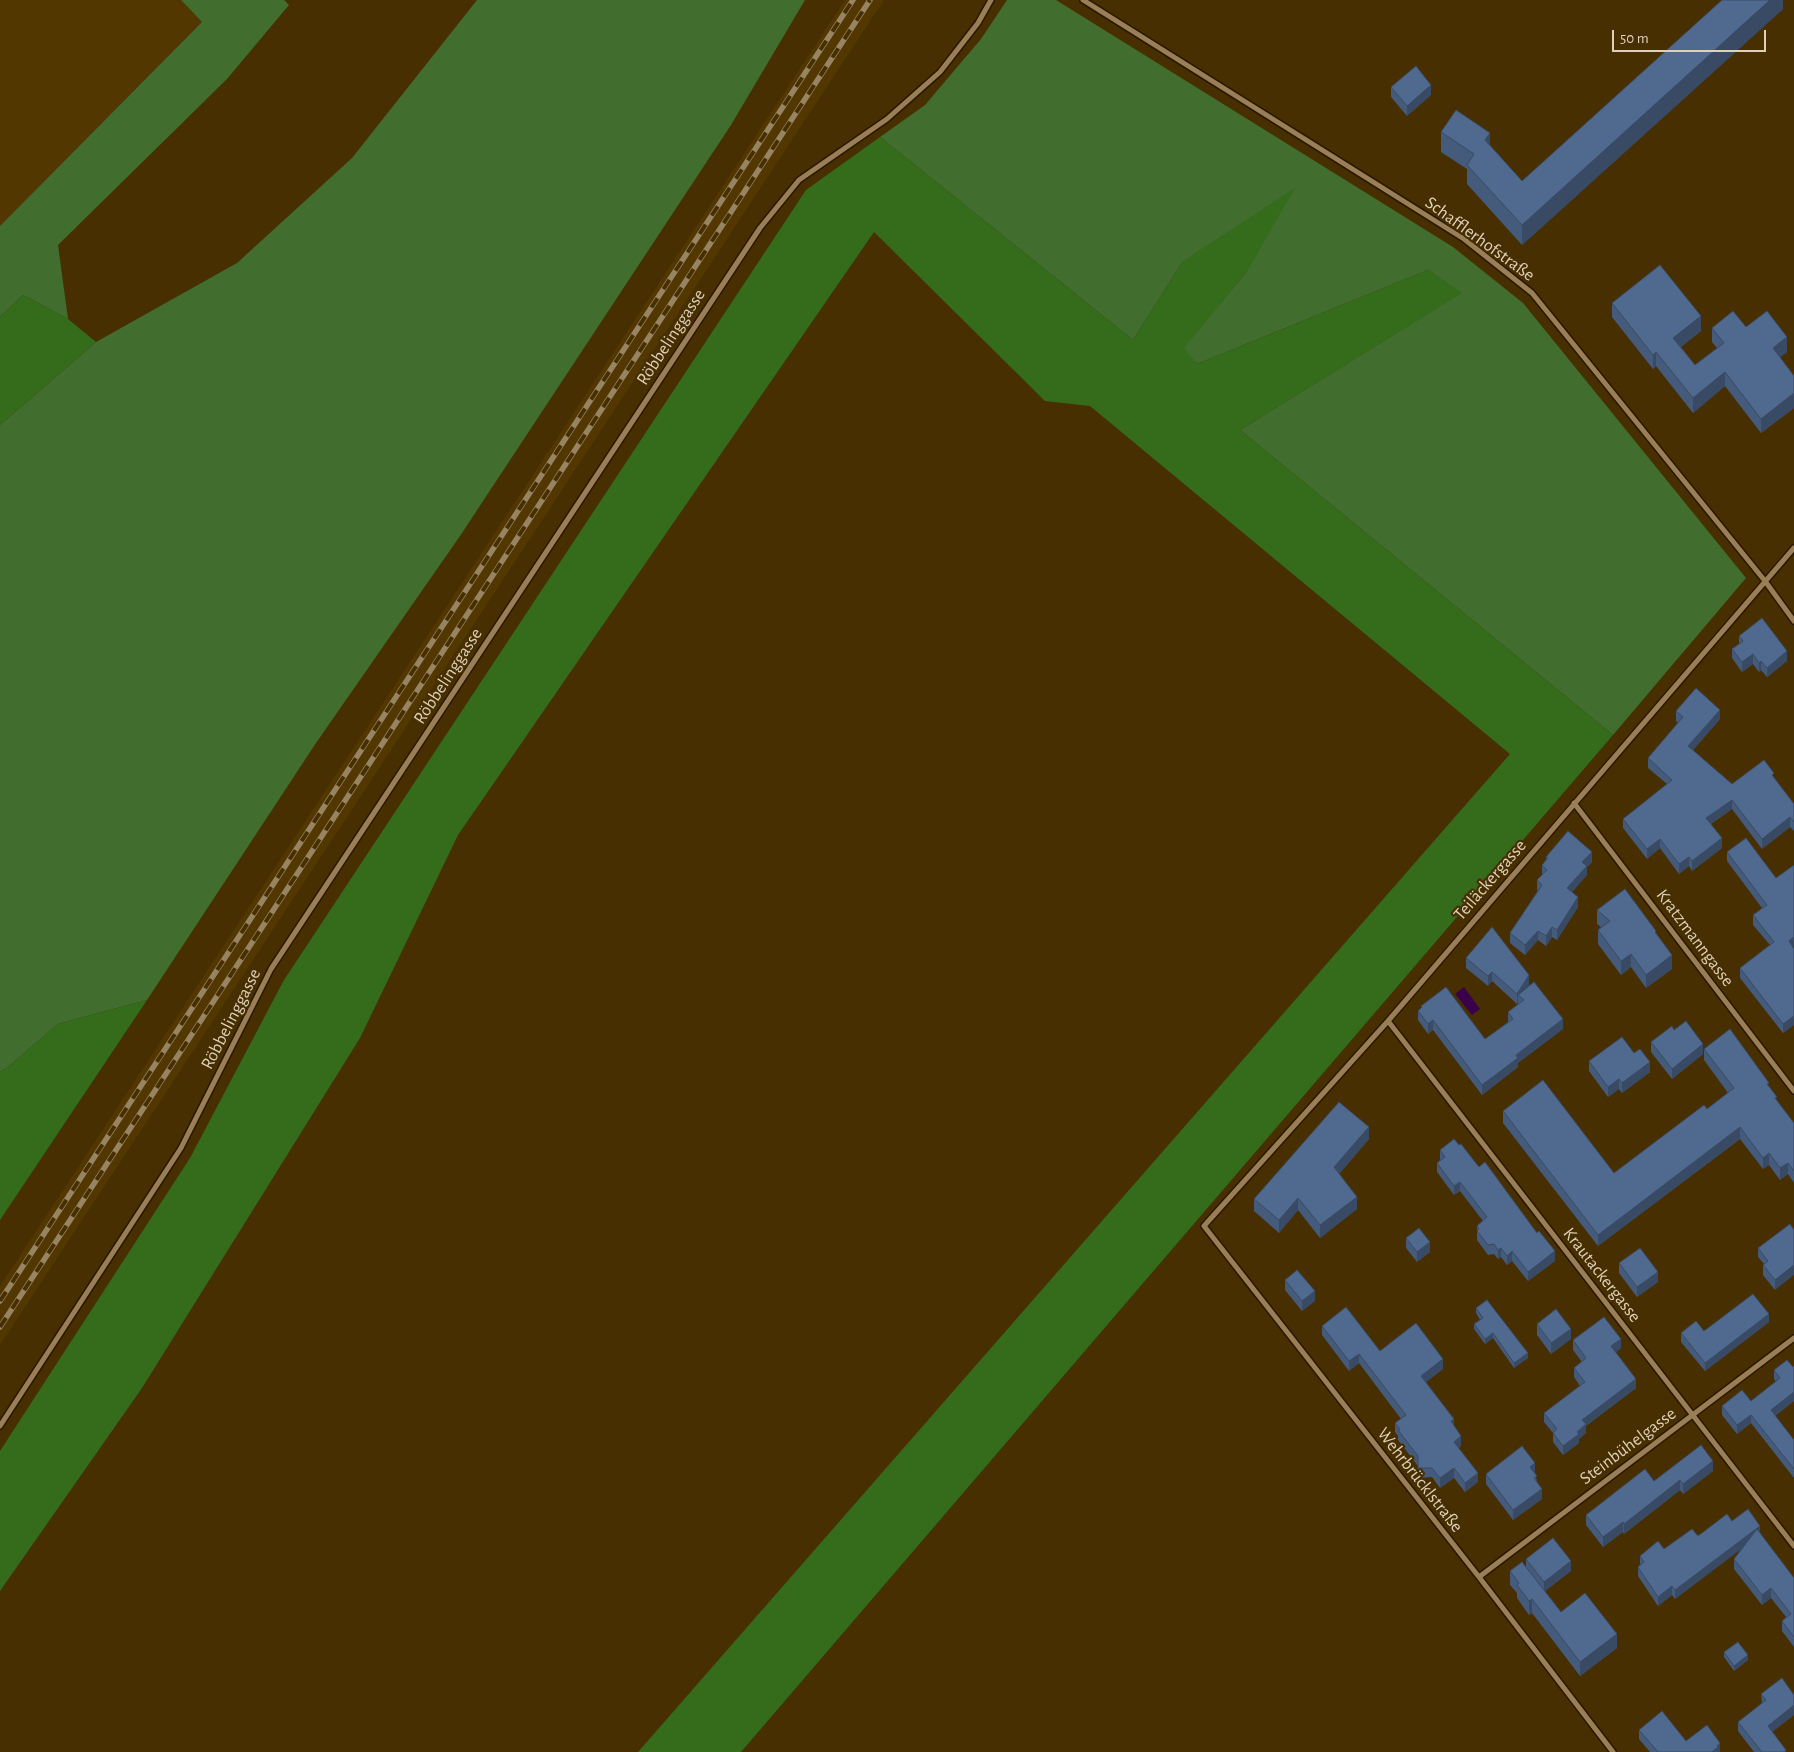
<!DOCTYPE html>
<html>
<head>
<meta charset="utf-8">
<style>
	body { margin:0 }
	#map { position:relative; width:1794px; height:1752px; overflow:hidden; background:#472f02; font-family:"Alegreya Sans",sans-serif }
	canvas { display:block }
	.scale { position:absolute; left:1612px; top:30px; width:154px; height:22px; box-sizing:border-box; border:2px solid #ded0ba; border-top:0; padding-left:6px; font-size:15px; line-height:18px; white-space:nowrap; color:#ded0ba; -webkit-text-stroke:4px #472f02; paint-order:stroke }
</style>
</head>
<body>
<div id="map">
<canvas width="1794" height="1752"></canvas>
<div class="scale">50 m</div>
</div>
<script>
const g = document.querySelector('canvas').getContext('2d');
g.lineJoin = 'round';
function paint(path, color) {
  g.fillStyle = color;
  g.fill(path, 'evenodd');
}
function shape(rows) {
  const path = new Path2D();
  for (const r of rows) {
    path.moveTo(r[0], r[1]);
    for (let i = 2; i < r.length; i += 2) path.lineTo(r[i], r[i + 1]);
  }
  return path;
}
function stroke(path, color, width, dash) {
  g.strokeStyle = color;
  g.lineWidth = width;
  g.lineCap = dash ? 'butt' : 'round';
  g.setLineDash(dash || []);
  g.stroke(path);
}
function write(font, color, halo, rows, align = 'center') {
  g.font = font + ' "Alegreya Sans",sans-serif';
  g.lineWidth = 4.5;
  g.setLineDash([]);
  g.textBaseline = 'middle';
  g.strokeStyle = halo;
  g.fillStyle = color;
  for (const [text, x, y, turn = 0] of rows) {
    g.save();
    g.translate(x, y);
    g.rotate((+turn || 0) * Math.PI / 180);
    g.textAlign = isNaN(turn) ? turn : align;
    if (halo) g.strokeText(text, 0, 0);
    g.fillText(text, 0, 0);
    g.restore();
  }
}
const built = shape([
	[0,0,181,0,202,22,0,226],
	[845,0,884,0,0,1345,0,1286]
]);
const green = shape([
	[181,0,284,0,289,5,227,79,58,245,68,319,23,295,0,317,0,226,202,22],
	[477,0,805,0,731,125,460,536,316,743,147,1000,58,1024,8,1067,0,1072,0,425,96,342,237,263,352,158],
	[1007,0,1056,0,1453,247,1523,303,1746,578,1613,735,1240,430,1461,293,1428,270,1197,364,1183,348,1248,270,1183,261,1133,340,880,137,925,105,981,39]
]);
const forest = shape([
	[880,137,1133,340,1183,261,1295,188,1248,270,1184,348,1197,364,1428,270,1462,293,1240,430,1613,735,741,1752,638,1752,1510,754,1090,406,1045,401,874,232,458,835,360,1038,142,1388,0,1591,0,1451,190,1158,284,980,806,190],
	[23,295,68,319,96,342,0,425,0,317],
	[147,1000,0,1220,0,1072,8,1067,58,1024]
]);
const water = shape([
	[1464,987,1480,1009,1472,1015,1455,994]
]);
const minor = shape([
	[1083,0,1464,239,1532,293,1765,581,1794,621],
	[1574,803,1794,1091],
	[1388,1021,1794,1546],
	[0,1426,181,1148,271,969,760,228,799,180,887,119,940,72,978,23,991,0],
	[1479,1577,1794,1338],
	[1613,1752,1479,1577,1204,1226,1388,1021,1794,548]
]);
const rail = shape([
	[0,1301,853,0],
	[0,1327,870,0]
]);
const wall = shape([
	[1783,0,1783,9,1522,245,1467,184,1467,169,1441,152,1441,132,1490,145,1522,181],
	[1391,87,1431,95,1407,116,1391,97],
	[1612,303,1701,331,1681,347,1695,365,1717,348,1712,342,1712,328,1746,327,1787,352,1780,357,1794,376,1794,408,1761,433,1725,386,1693,413,1656,366,1653,369,1612,317],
	[1739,636,1787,661,1767,677,1761,670,1759,672,1753,664,1742,672,1732,658,1732,649,1739,644],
	[1676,711,1720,719,1693,750,1732,784,1774,778,1794,804,1794,831,1790,827,1762,849,1732,809,1711,824,1722,848,1692,871,1689,866,1679,874,1660,848,1647,859,1623,828,1623,819,1667,784,1648,768,1648,758,1678,723,1676,721],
	[1746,838,1794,949,1794,1026,1794,1025,1783,1033,1740,978,1740,968,1770,945,1753,925,1753,915,1762,908,1727,861,1727,852],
	[1546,857,1592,862,1587,867,1587,875,1572,892,1578,907,1557,940,1552,937,1546,946,1538,940,1525,955,1510,943,1510,933,1538,891,1537,890,1537,880,1542,875,1542,865,1546,860],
	[1597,910,1656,934,1672,969,1646,988,1631,967,1621,975,1598,944,1598,930,1601,927,1597,924],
	[1466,958,1529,985,1527,988,1563,1029,1518,1063,1518,1067,1482,1095,1433,1030,1428,1034,1418,1020,1418,1011,1421,1008,1421,1006,1485,1039,1508,1022,1508,1012,1518,1004,1518,1002,1517,1004,1492,981,1488,986,1466,968],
	[1674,1030,1703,1054,1672,1079,1651,1052,1651,1042],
	[1704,1049,1769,1087,1777,1101,1794,1123,1794,1183,1788,1174,1780,1180,1769,1165,1763,1169,1740,1139,1598,1246,1503,1123,1503,1111,1614,1173,1707,1109,1728,1093,1704,1060],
	[1634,1053,1650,1072,1622,1093,1619,1089,1608,1097,1589,1071,1589,1061],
	[1369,1139,1339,1174,1357,1209,1320,1238,1298,1210,1279,1233,1254,1211,1254,1199],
	[1440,1150,1479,1167,1555,1261,1528,1281,1512,1261,1507,1265,1501,1257,1498,1259,1494,1254,1488,1255,1477,1240,1477,1226,1483,1221,1460,1191,1454,1195,1437,1172,1437,1163,1440,1160],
	[1794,1230,1775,1290,1763,1275,1763,1265,1764,1264,1758,1257,1758,1248],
	[1406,1238,1430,1252,1417,1262,1406,1248],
	[1619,1263,1658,1282,1637,1297,1619,1273],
	[1285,1280,1315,1301,1302,1311,1285,1290],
	[1476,1308,1528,1358,1514,1368,1493,1338,1485,1344,1474,1329,1474,1324,1480,1320,1476,1313],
	[1769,1322,1705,1371,1681,1342,1681,1333],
	[1537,1324,1571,1339,1551,1354,1537,1335],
	[1322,1326,1380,1351,1443,1369,1426,1382,1454,1426,1461,1445,1459,1448,1478,1482,1465,1492,1454,1478,1440,1488,1432,1477,1418,1478,1418,1466,1398,1440,1398,1436,1395,1432,1395,1423,1401,1419,1359,1363,1349,1371,1322,1335],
	[1573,1340,1621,1348,1616,1352,1636,1388,1586,1426,1586,1433,1579,1439,1579,1443,1563,1455,1553,1442,1553,1433,1544,1422,1544,1413,1580,1386,1574,1377,1574,1368,1582,1362,1573,1350],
	[1794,1366,1794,1401,1775,1416,1794,1440,1794,1478,1751,1423,1737,1434,1722,1415,1722,1406,1751,1401,1776,1382,1774,1379,1774,1370,1793,1367],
	[1713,1471,1683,1494,1680,1490,1624,1534,1623,1532,1603,1547,1586,1525,1586,1515,1654,1481],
	[1486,1474,1535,1474,1542,1499,1513,1520,1486,1484],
	[1732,1521,1760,1533,1794,1578,1794,1647,1782,1631,1782,1621,1786,1617,1771,1598,1762,1605,1734,1569,1734,1559,1742,1548,1675,1599,1672,1595,1658,1606,1638,1576,1638,1567,1640,1565,1640,1556,1664,1549],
	[1526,1559,1571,1571,1545,1591,1561,1612,1617,1648,1580,1676,1532,1613,1529,1615,1517,1598,1517,1593,1510,1585,1510,1571,1526,1567],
	[1724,1652,1748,1660,1734,1671,1724,1657],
	[1761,1694,1794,1695,1794,1715,1772,1732,1786,1752,1754,1752,1738,1731,1738,1722,1762,1704],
	[1639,1730,1686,1741,1720,1752,1650,1752,1639,1739]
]);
const shadedWall = shape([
	[1770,0,1783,0,1783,9,1522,245,1522,225],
	[1431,85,1431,95,1407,116,1407,106],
	[1490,133,1490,152,1485,140],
	[1701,316,1701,331,1673,353,1673,338],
	[1787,337,1787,352,1773,363,1773,348],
	[1656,352,1656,366,1653,369,1653,355],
	[1725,372,1725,386,1693,413,1693,398],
	[1794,393,1794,408,1761,433,1761,419],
	[1787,651,1787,661,1767,677,1767,668],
	[1753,654,1753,664,1742,672,1742,662],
	[1761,661,1761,670,1759,672,1759,663],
	[1720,710,1720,719,1688,756,1688,746],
	[1732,800,1732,809,1706,827,1706,818],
	[1790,817,1790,827,1762,849,1762,839],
	[1722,838,1722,848,1692,871,1692,861],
	[1660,839,1660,848,1647,859,1647,849],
	[1592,852,1592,862,1587,867,1587,875,1567,898,1567,888,1582,862],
	[1689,857,1689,866,1679,874,1679,864],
	[1578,897,1578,907,1557,940,1557,930],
	[1552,927,1552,937,1546,946,1546,936],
	[1538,931,1538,940,1525,955,1525,945],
	[1794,937,1794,946,1789,951,1789,941],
	[1631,954,1631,967,1621,975,1621,961],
	[1672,955,1672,969,1646,988,1646,975],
	[1492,972,1492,981,1488,986,1488,976],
	[1529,975,1529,985,1521,997,1518,995,1518,1002,1517,1004,1517,994],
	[1794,1016,1794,1025,1783,1033,1783,1024],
	[1563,1019,1563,1029,1518,1063,1518,1067,1482,1095,1482,1085,1516,1055],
	[1433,1020,1433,1030,1428,1034,1428,1024],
	[1703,1044,1703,1054,1672,1079,1672,1069],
	[1650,1062,1650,1072,1622,1093,1622,1083],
	[1619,1079,1619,1089,1608,1097,1608,1087],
	[1369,1127,1369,1139,1334,1180,1334,1167],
	[1740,1127,1740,1139,1598,1246,1598,1235],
	[1769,1153,1769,1165,1763,1169,1763,1158],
	[1788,1163,1788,1174,1780,1180,1780,1168],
	[1460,1182,1460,1191,1454,1195,1454,1186],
	[1357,1197,1357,1209,1320,1238,1320,1225],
	[1298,1198,1298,1210,1279,1233,1279,1220],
	[1430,1242,1430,1252,1417,1262,1417,1252],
	[1501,1248,1501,1257,1498,1259,1498,1250],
	[1512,1251,1512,1261,1507,1265,1507,1256],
	[1555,1251,1555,1261,1528,1281,1528,1272],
	[1794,1265,1794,1275,1775,1290,1775,1280],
	[1658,1272,1658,1282,1637,1297,1637,1287],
	[1315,1291,1315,1301,1302,1311,1302,1301],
	[1769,1314,1769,1322,1705,1371,1705,1363],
	[1571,1329,1571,1339,1551,1354,1551,1343],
	[1493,1333,1493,1338,1485,1344,1485,1339],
	[1621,1339,1621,1348,1611,1356,1611,1346],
	[1528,1353,1528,1358,1514,1368,1514,1363],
	[1359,1354,1359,1363,1349,1371,1349,1361],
	[1443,1359,1443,1369,1421,1386,1421,1376],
	[1636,1379,1636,1388,1586,1426,1586,1433,1579,1439,1579,1443,1563,1455,1563,1446,1577,1432,1582,1420],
	[1794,1392,1794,1401,1771,1419,1771,1410],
	[1751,1415,1751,1423,1737,1434,1737,1425],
	[1454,1419,1454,1428,1451,1421],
	[1461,1436,1461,1445,1454,1451,1454,1442],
	[1713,1461,1713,1471,1683,1494,1683,1484],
	[1535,1463,1535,1473,1530,1467],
	[1454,1468,1454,1478,1440,1488,1440,1478],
	[1478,1473,1478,1482,1465,1492,1465,1483],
	[1680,1480,1680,1490,1624,1534,1624,1524],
	[1542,1489,1542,1499,1513,1520,1513,1510],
	[1623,1522,1623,1532,1603,1547,1603,1537],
	[1760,1526,1760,1535,1675,1599,1675,1590],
	[1571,1561,1571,1571,1544,1592,1544,1582],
	[1672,1586,1672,1595,1658,1606,1658,1597],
	[1771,1588,1771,1598,1762,1605,1762,1595],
	[1532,1599,1532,1613,1529,1615,1529,1601],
	[1617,1634,1617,1648,1580,1676,1580,1662],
	[1748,1655,1748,1660,1734,1671,1734,1666],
	[1794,1705,1794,1715,1768,1735,1768,1726],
	[1720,1743,1720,1752,1712,1752,1717,1746]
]);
const building = shape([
	[1722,0,1770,0,1522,225,1467,165,1474,154,1441,132,1456,110,1490,133,1485,140,1522,181,1722,0],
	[1416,66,1431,85,1407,106,1391,87,1416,66],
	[1660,265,1701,316,1673,338,1695,365,1724,343,1712,328,1733,311,1746,327,1767,311,1787,337,1773,348,1794,376,1794,393,1761,419,1725,372,1693,398,1656,352,1653,355,1612,303,1660,265],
	[1762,618,1787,651,1767,668,1761,661,1759,663,1753,654,1742,662,1732,649,1743,641,1739,636,1762,618],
	[1696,688,1720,710,1688,746,1732,784,1764,760,1774,773,1772,775,1794,804,1794,822,1790,817,1762,839,1732,800,1706,818,1722,838,1692,861,1689,857,1679,864,1660,839,1647,849,1623,819,1672,780,1648,758,1683,717,1676,711,1696,688],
	[1568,831,1592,852,1582,862,1587,866,1567,888,1578,897,1557,930,1552,927,1546,936,1538,931,1525,945,1510,933,1542,885,1537,880,1547,870,1542,865,1548,858,1546,857,1568,831],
	[1746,838,1776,878,1794,865,1794,937,1789,941,1794,949,1794,1016,1783,1024,1740,968,1774,942,1753,915,1767,905,1727,852,1746,838],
	[1625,889,1656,931,1655,932,1672,955,1646,975,1631,954,1621,961,1598,930,1610,921,1597,910,1625,889],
	[1492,927,1529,975,1517,994,1492,972,1488,976,1466,958,1492,927],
	[1534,982,1563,1019,1516,1055,1518,1058,1482,1085,1433,1020,1428,1024,1418,1011,1422,1007,1421,1006,1446,987,1485,1039,1513,1019,1508,1012,1524,1000,1518,995,1534,982],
	[1686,1021,1703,1044,1672,1069,1651,1042,1672,1026,1674,1030,1686,1021],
	[1730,1029,1769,1083,1767,1084,1777,1097,1775,1098,1794,1123,1794,1171,1788,1163,1780,1168,1769,1153,1763,1158,1740,1127,1598,1235,1503,1111,1543,1080,1614,1173,1704,1105,1707,1109,1734,1088,1704,1049,1730,1029],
	[1622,1037,1634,1053,1640,1049,1650,1062,1622,1083,1619,1079,1608,1087,1589,1061,1622,1037],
	[1339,1102,1369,1127,1334,1167,1357,1197,1320,1225,1298,1198,1279,1220,1254,1199,1339,1102],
	[1454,1139,1459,1145,1461,1144,1479,1167,1485,1162,1537,1233,1539,1231,1555,1251,1528,1272,1512,1251,1507,1256,1501,1248,1498,1250,1494,1244,1488,1245,1477,1231,1479,1229,1477,1226,1487,1217,1460,1182,1454,1186,1437,1163,1445,1157,1440,1150,1454,1139],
	[1790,1224,1794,1230,1794,1265,1775,1280,1763,1265,1768,1261,1758,1248,1790,1224],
	[1419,1228,1430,1242,1417,1252,1406,1238,1419,1228],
	[1640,1248,1658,1272,1637,1287,1619,1263,1640,1248],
	[1297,1270,1315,1291,1302,1301,1285,1280,1297,1270],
	[1753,1294,1769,1314,1705,1363,1681,1333,1696,1321,1704,1331,1753,1294],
	[1487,1300,1528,1353,1514,1363,1493,1333,1485,1339,1474,1324,1483,1318,1476,1308,1487,1300],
	[1346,1307,1380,1351,1416,1323,1443,1359,1421,1376,1454,1419,1451,1421,1461,1436,1454,1442,1478,1473,1465,1483,1454,1468,1440,1478,1432,1468,1418,1468,1418,1456,1398,1430,1400,1429,1395,1423,1406,1415,1359,1354,1349,1361,1322,1326,1346,1307],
	[1556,1309,1571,1329,1551,1343,1537,1324,1556,1309],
	[1604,1317,1621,1339,1611,1346,1636,1379,1582,1420,1586,1424,1577,1432,1579,1434,1563,1446,1553,1433,1557,1429,1544,1413,1585,1382,1574,1368,1586,1358,1573,1340,1604,1317],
	[1787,1360,1793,1367,1794,1366,1794,1392,1771,1410,1794,1440,1794,1469,1751,1415,1737,1425,1722,1406,1742,1390,1751,1401,1780,1378,1774,1370,1787,1360],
	[1701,1445,1713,1461,1683,1484,1680,1480,1624,1524,1623,1522,1603,1537,1586,1515,1645,1469,1654,1481,1701,1445],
	[1522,1446,1535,1463,1530,1467,1537,1476,1534,1478,1542,1489,1513,1510,1486,1474,1522,1446],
	[1748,1509,1760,1526,1675,1590,1672,1586,1658,1597,1638,1567,1644,1562,1640,1556,1658,1541,1664,1549,1692,1529,1698,1536,1727,1514,1732,1521,1748,1509],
	[1757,1529,1794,1578,1794,1637,1782,1621,1791,1614,1771,1588,1762,1595,1734,1559,1757,1529],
	[1553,1538,1571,1561,1544,1582,1526,1559,1553,1538],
	[1522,1562,1561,1612,1585,1593,1617,1634,1580,1662,1532,1599,1529,1601,1517,1585,1519,1583,1510,1571,1522,1562],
	[1738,1642,1748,1655,1734,1666,1724,1652,1738,1642],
	[1782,1678,1794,1695,1794,1705,1768,1726,1786,1750,1784,1752,1762,1752,1738,1722,1766,1700,1761,1694,1782,1678],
	[1662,1711,1686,1741,1707,1725,1720,1743,1717,1746,1718,1747,1712,1752,1658,1752,1639,1730,1662,1711]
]);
const streetNames = [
	["Schafflerhofstraße",1480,239,36],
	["Röbbelinggasse",671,337,-57],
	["Röbbelinggasse",448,676,-57],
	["Teiläckergasse",1490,880,-49],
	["Kratzmanngasse",1695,938,53],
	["Röbbelinggasse",231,1019,-63],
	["Krautackergasse",1602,1275,52],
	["Steinbühelgasse",1628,1446,-37],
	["Wehrbrücklstraße",1420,1480,52]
];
paint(built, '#533700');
paint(green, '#416d2f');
paint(forest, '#356c1c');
paint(water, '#3b004a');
stroke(minor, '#2a1800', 8);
stroke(minor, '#9a7f56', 5);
stroke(rail, '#978463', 5.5);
stroke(rail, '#472f02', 4, [11]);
paint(wall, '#455b7b');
paint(shadedWall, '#384a64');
paint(building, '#506a8f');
stroke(building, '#384a64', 1);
write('18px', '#ded0ba', '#472f02', streetNames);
</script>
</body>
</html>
